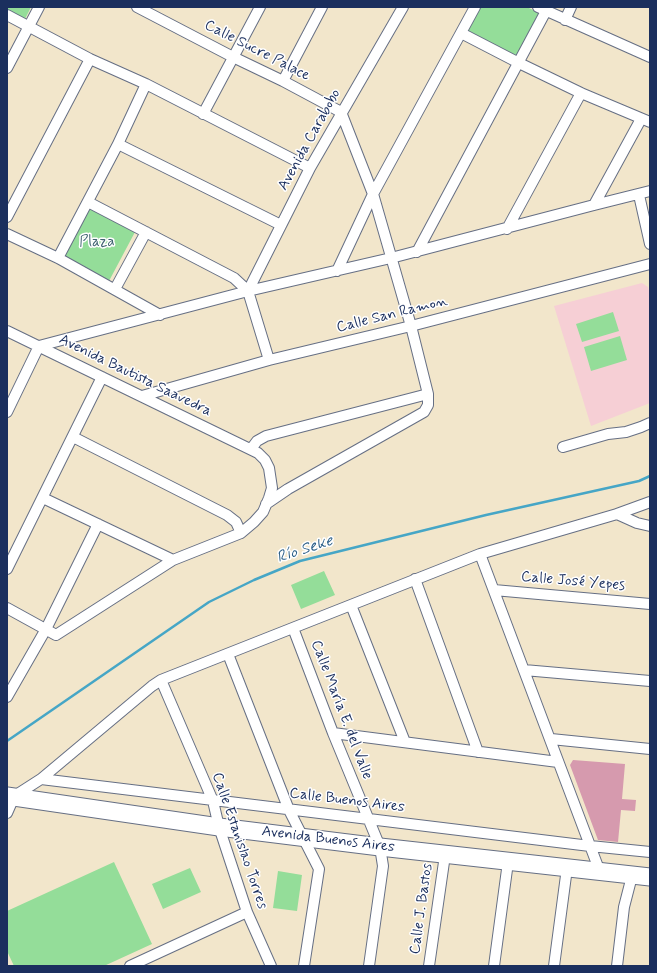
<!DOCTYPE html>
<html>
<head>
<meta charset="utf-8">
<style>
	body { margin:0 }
	#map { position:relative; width:657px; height:973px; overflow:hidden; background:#f2e6cb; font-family:Mynerve,sans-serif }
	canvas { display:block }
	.frame { position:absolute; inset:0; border:8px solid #1b2f5e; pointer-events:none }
</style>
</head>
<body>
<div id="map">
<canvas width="657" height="973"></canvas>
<div class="frame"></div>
</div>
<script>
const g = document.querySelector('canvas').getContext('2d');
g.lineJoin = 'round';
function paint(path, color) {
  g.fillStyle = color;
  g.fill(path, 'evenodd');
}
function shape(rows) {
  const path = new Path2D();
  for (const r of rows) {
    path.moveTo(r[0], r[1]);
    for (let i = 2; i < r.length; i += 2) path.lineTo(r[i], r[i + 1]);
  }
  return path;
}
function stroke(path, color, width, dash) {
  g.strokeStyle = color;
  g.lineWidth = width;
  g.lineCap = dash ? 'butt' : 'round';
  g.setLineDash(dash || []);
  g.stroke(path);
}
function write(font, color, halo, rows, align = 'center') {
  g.font = font + ' Mynerve,sans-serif';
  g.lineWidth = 3;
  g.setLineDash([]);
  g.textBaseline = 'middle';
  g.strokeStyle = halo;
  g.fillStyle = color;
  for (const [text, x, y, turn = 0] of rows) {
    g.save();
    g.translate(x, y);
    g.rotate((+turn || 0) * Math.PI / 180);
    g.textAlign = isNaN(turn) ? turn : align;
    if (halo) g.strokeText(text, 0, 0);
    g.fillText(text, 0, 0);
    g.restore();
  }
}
const built = shape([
	[642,283,648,287,650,295,650,403,591,426,554,306]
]);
const green = shape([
	[7,7,31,7,25,19,7,10],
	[480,7,527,7,541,14,517,58,467,31],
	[86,205,135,232,109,281,59,254],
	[613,312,619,331,582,342,576,324],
	[620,336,627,360,591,371,584,347],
	[324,571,335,595,301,609,291,585],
	[114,862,152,944,104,966,14,966,7,951,7,911],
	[190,868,201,892,163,909,152,884],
	[278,871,302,875,297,911,273,908]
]);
const stream = shape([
	[7,741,209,602,254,580,300,561,486,515,639,481,650,476]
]);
const building = shape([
	[573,760,625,764,622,799,636,800,635,811,621,810,618,842,598,840,570,765]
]);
const minor = shape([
	[137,7,233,57,283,81,341,112,373,194,411,326,428,394,428,405,424,412,288,489,266,504],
	[538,7,650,57],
	[7,15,90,59,146,84,310,168],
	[565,20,571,7],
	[461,33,519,63,581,93,650,122],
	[7,68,39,7],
	[283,81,322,7],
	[203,114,260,7],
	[118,144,281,225],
	[639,195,650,244],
	[88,202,234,278,248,291,269,360],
	[594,205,641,119],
	[7,217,90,59],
	[507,229,581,93],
	[7,234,58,258,160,315],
	[417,252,546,11],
	[58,258,118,144,146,84],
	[337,271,373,194,475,7],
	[115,289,146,232],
	[248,291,310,168,403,7],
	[7,331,258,453,265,460,269,468,272,488,269,498,263,512,254,522,241,533,173,560,56,635,7,608],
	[142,396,269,360,411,326,650,264],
	[7,412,39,346,248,291,391,258,594,205,650,191],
	[73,437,227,515,236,522,241,533],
	[563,447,608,434,626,432,641,427,650,423],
	[251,449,257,441,266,436,428,394],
	[43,498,173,560],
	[617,514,650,502],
	[480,554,600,872],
	[7,569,102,377],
	[415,579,478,752],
	[494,590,650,604],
	[351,605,405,742],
	[293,628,333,733,380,847,383,866,369,966],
	[228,654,289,810,319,869,304,966],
	[524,670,650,681],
	[161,680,213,801,219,827,247,912,271,966],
	[7,697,46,629,98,524],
	[333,733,558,762],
	[551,739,650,749],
	[41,779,590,846,650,852],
	[13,797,41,779,152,686,161,680,480,554,617,514,637,523,650,526],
	[7,813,14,797],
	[130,966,247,912],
	[429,966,445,855],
	[494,966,508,862],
	[554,966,567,868],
	[617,966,624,907,632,876]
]);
const trunk = shape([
	[7,796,219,827,380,847,650,877]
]);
const streetNames = [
	["Calle Sucre Palace",257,51,27],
	["Avenida Carabobo",310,140,-61],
	["Calle San Ramon",392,315,-14],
	["Avenida Bautista Saavedra",135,376,26],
	["Calle José Yepes",573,582,5],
	["Calle María E. del Valle",341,710,69],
	["Calle Buenos Aires",347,801,7],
	["Avenida Buenos Aires",328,840,7],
	["Calle Estanislao Torres",239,841,71],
	["Calle J. Bastos",422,909,-82]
];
const parkNames = [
	["Plaza",97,243]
];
const waterNames = [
	["Río Seke",305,550,-18]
];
paint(built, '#f6cfd5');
paint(green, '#94dd99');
stroke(stream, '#46a6c6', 2.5);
paint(building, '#d69aae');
stroke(minor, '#666f84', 12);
stroke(trunk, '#666f84', 19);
stroke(minor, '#fff', 10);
stroke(trunk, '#fff', 17);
write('15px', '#1b2f5e', '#fff', streetNames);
write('15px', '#3f6370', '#fff', parkNames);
write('italic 16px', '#2c5f88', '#fff', waterNames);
</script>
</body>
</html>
